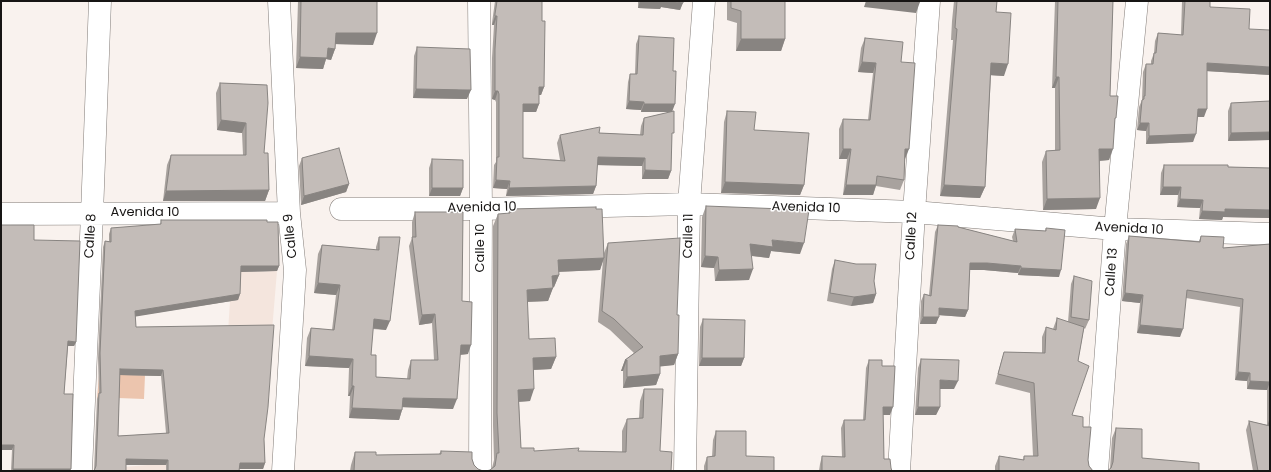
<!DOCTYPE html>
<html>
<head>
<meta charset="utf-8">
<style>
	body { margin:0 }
	#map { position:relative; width:1271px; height:472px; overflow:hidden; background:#f9f2ee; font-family:Poppins,sans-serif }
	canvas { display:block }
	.frame { position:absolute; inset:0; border:2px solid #171514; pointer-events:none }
</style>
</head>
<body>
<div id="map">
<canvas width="1271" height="472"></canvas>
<div class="frame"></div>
</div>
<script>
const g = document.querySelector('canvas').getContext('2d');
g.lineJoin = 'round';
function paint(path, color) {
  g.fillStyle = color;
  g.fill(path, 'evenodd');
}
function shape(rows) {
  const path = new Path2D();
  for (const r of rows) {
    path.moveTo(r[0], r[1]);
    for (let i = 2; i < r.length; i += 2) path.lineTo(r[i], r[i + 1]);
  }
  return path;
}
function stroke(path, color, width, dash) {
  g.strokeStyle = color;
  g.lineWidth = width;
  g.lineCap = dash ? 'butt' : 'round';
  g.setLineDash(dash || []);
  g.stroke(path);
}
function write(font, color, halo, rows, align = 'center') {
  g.font = font + ' Poppins,sans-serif';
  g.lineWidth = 3;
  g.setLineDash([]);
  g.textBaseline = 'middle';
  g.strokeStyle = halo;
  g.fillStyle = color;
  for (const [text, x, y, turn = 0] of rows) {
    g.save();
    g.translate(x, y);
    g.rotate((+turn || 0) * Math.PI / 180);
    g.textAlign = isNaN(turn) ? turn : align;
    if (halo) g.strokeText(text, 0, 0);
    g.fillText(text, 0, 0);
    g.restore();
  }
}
const built = shape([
	[277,271,272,331,228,332,230,301,238,299,239,272],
	[147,465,166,465,166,471,124,471,124,467]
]);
const green = shape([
	[99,375,145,375,144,399,118,398,97,399]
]);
const minor = shape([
	[279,1,289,213,295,270,283,471],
	[479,1,481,209,480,471],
	[341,209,481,209,689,204,914,212,1115,229,1270,234],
	[1,214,289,213],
	[81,471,92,214,100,1],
	[685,471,689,204,704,1],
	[899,471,914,212,929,1],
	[1097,471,1115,229,1137,1]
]);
const wall = shape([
	[298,1,377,1,373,45,335,44,335,49,331,60,326,59,323,69,296,68],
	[495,1,542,1,542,21,544,87,541,95,539,95,539,104,536,112,523,112,523,158,560,160,557,143,560,135,599,133,640,135,641,126,644,118,670,112,641,112,641,110,626,109,628,82,630,74,635,74,636,44,639,36,673,71,671,171,668,179,642,179,642,166,597,165,596,186,593,194,506,196,507,189,493,188,494,165,496,162,496,102,495,100,492,99,492,58,494,25,492,25,492,23],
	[638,1,683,1,680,10,661,7,660,9,638,8],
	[727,1,785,1,785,39,781,51,736,51,737,23,727,20],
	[954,1,997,1,996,12,1004,76,991,75,985,187,980,198,940,196,953,40,951,40,952,21],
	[1055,1,1113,1,1110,96,1115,122,1109,160,1100,161,1096,209,1043,210,1042,162,1046,151,1055,150,1055,88,1052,88],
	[1182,1,1210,1,1210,7,1270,75,1207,71,1204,117,1198,117,1193,142,1146,144,1146,131,1137,130,1139,107,1142,100,1143,72,1146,64,1151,64,1151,61,1154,53,1155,41,1158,33,1181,35],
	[865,38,901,62,905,159,904,180,900,190,876,186,873,195,843,195,847,159,839,159,839,129,843,119,868,120,873,73,858,72,861,48],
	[417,47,467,99,413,98,414,56],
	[220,83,267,85,264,153,269,190,265,201,163,201,167,165,171,155,243,155,242,133,217,130,216,93],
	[1270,101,1270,140,1228,141,1228,111,1231,103],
	[727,111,754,130,804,185,800,195,721,193,724,122],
	[302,158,349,184,346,192,301,205,299,166],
	[432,159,463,188,460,196,429,196,429,168],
	[1164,165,1270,168,1270,218,1223,217,1222,220,1199,219,1200,208,1177,207,1178,195,1160,195,1161,173],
	[706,206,800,254,771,251,769,258,751,256,749,280,715,281,714,268,701,267,702,217],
	[510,209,596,209,604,253,608,243,677,315,678,354,674,365,660,366,660,374,656,385,623,388,623,371,621,371,625,360,634,353,610,330,598,322,603,260,600,270,558,272,559,275,554,287,553,287,548,301,527,302,529,339,556,357,551,369,534,370,530,401,519,402,521,448,534,451,622,452,622,431,627,419,639,418,640,401,644,389,660,451,490,470,492,468,494,460,493,425,493,226,498,214,508,214],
	[415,212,462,301,468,354,460,355,453,409,402,407,402,410,399,420,349,418,350,396,348,396,349,368,305,366,307,338,311,328,332,330,336,295,314,293,318,254,322,245,376,250,376,247,379,237,386,330,373,329,371,355,376,377,407,379,408,370,411,360,434,360,432,323,419,325,409,246,412,238,412,222],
	[161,220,267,222,279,266,277,271,241,272,240,294,238,300,135,316,136,327,264,439,265,463,263,469,239,469,239,471,166,471,166,465,126,465,94,471,97,399,99,393,98,358,103,247,105,241,109,241,109,234,111,228,160,225],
	[120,375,161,376,166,433,118,436],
	[938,225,958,227,1013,241,1012,237,1015,229,1045,231,1046,228,1059,277,1018,275,1018,273,984,270,970,270,968,310,965,317,939,315,936,324,920,324,921,301,924,294,929,295,935,232],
	[1129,236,1199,241,1201,236,1223,248,1270,244,1270,471,1253,471,1246,430,1249,421,1267,425,1267,390,1247,389,1247,381,1235,380,1240,307,1186,298,1180,337,1137,333,1140,303,1122,301,1126,244],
	[34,240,76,342,74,346,68,346,64,394,70,471,11,471,12,450],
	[835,260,874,281,876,294,873,303,851,306,827,301,832,269],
	[1074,276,1089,320,1085,329,1084,328,1078,361,1072,415,1083,427,1089,466,1093,471,995,471,995,466,999,456,1023,460,1024,456,1033,456,1030,393,995,384,1001,362,1004,352,1042,353,1042,337,1046,327,1053,329,1057,318,1068,322,1071,284],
	[703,319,744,358,741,366,699,366,700,327],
	[921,359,954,389,940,389,940,407,936,415,915,415,918,368],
	[869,360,882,366,890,415,883,415,884,459,892,471,819,471,820,464,822,456,842,457,841,428,844,420,863,420,866,368],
	[1116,428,1142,458,1110,469,1112,438],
	[716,431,746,456,774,471,704,471,704,466,707,457,712,457,713,440],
	[441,451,472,459,474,465,478,469,483,471,350,471,351,465,355,452,376,455,439,454]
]);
const shadedWall = shape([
	[640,1,668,1,683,3,680,10,661,7,660,9,638,8],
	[866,1,909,1,920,2,916,13,864,7],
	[495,16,497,16,494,25,492,25],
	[336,33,377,33,373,45,332,44],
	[741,39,785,39,781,51,736,51],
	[328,48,335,49,331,60,326,59,323,69,296,68,300,57],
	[862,62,876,63,873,73,858,72],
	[991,63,1008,64,1004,76,987,75],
	[1207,63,1270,67,1270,75,1205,71],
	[1056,77,1059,77,1055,88,1052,88],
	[539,87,544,87,541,95,536,95],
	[416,89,471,90,467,99,413,98],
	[495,91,498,91,495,100,492,99],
	[629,101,644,102,641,110,626,109],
	[523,104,539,104,536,112,520,112],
	[644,104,675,104,672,112,641,112],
	[1198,109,1207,109,1204,117,1196,117],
	[221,120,246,123,242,133,217,130],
	[1140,123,1149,123,1146,131,1137,130],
	[1270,132,1270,140,1228,141,1231,133],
	[1196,134,1193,142,1146,144,1149,136],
	[843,149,851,149,847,159,839,159],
	[905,149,909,149,905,159,901,159],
	[1099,149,1113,149,1109,160,1095,161],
	[598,157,645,158,642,166,595,165],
	[645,170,671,171,668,179,642,179],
	[496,180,510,181,507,189,493,188],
	[725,182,804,185,800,195,721,193],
	[349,184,346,192,301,205,304,196],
	[846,185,876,185,873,195,843,195],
	[944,185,985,187,980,198,940,196],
	[596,186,593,194,506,196,509,188],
	[1163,187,1181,187,1178,195,1160,195],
	[432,188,463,188,460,196,429,196],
	[269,190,265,201,163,201,166,191],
	[1100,198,1096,209,1043,210,1047,199],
	[1180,199,1203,200,1200,208,1177,207],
	[1225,209,1270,210,1270,218,1223,217,1222,220,1199,219,1202,211],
	[772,240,804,243,800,254,771,251,769,258,746,255,750,244],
	[705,256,718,257,714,268,701,267],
	[604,258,600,270,553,272,558,260],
	[970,263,987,263,1021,266,1018,273,984,270,968,270],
	[241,266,279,266,277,271,239,272],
	[1021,268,1061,270,1059,277,1018,275],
	[753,269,749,280,715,281,719,270],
	[559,275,554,287,548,288,552,276],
	[318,283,340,285,336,295,314,293],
	[553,288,548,301,522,302,527,290],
	[1125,293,1143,295,1140,303,1122,301],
	[240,294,238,300,133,317,135,311],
	[876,294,873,303,851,306,854,297],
	[939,308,968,310,965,317,937,315],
	[435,314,432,323,419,325,422,315],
	[923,317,939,317,936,324,920,324],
	[374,319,390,321,386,330,371,328],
	[1140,325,1183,329,1180,337,1137,333],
	[68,341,76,342,74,346,66,346],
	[461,345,471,345,468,354,457,355],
	[678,354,674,365,656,367,660,356],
	[309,356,353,359,349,368,305,366],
	[556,357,551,369,529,370,533,358],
	[702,358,744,358,741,366,699,366],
	[625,360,627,360,623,371,621,371],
	[120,369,163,370,161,376,118,375],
	[1238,372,1250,373,1247,381,1235,380],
	[660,374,656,385,623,388,627,377],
	[940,380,958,381,954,389,937,389],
	[1250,381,1270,382,1267,390,1247,389],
	[352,386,354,386,350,396,348,396],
	[534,389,530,401,514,402,518,390],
	[403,398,457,399,453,409,399,407],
	[883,407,893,407,890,415,880,415],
	[918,407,940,407,936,415,915,415],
	[352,408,402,410,399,420,349,418],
	[1270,418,1270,426,1267,426],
	[1,445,14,445,12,450,1,450],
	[126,459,168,460,166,465,124,465],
	[240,463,265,463,263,469,238,469],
	[13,469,71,469,70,471,12,471]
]);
const building = shape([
	[301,1,377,1,377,33,336,33,335,49,328,48,327,58,300,57,301,1],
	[497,1,542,1,542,21,545,21,544,87,539,87,539,104,523,104,523,158,565,161,560,135,600,127,599,133,643,135,644,118,674,111,674,133,672,133,671,171,645,170,645,158,598,157,596,186,509,188,510,181,496,180,497,157,499,157,499,94,498,91,495,91,495,49,497,16,495,16,495,14,497,1],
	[644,1,663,1,662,2,644,1],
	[668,1,683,1,683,3,668,1],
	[731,1,785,1,785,39,741,39,741,11,731,8,731,1],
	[909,1,920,1,920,2,909,1],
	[957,1,997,1,996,12,1011,13,1008,64,991,63,985,187,944,185,957,29,955,28,957,1],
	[1058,1,1113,1,1110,96,1118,96,1116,118,1115,118,1113,149,1099,149,1100,198,1047,199,1046,151,1060,150,1059,77,1056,77,1058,1],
	[1185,1,1210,1,1210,7,1250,9,1249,29,1270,30,1270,67,1207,63,1207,109,1198,109,1196,134,1149,136,1149,123,1140,123,1142,100,1144,99,1144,96,1145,96,1146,64,1153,64,1154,53,1156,53,1158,33,1183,35,1185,1],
	[639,36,674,38,673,71,676,71,675,104,644,104,644,102,629,101,630,74,637,74,639,36],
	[865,38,903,42,901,62,915,63,909,149,905,149,904,180,877,176,876,185,846,185,851,149,843,149,843,119,870,120,876,63,862,62,865,38],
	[417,47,470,49,471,90,416,89,417,47],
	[220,83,267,85,268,103,264,153,268,153,269,190,166,191,171,155,246,155,246,123,221,120,220,83],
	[1270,101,1270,132,1231,133,1231,103,1270,101],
	[727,111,756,112,754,130,809,133,804,185,725,182,727,111],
	[339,148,349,184,304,196,302,158,339,148],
	[432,159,463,160,463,188,432,188,432,159],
	[1164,165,1228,165,1228,167,1270,168,1270,210,1225,209,1225,212,1202,211,1203,200,1180,199,1181,187,1163,187,1164,165],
	[706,206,809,210,804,243,772,240,773,247,750,244,753,269,719,270,718,257,705,256,706,206],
	[596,207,596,209,602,209,604,258,558,260,559,275,552,276,553,288,527,290,529,339,555,338,556,357,533,358,534,389,518,390,521,448,534,448,534,451,579,448,578,451,626,452,627,419,643,418,644,389,663,389,660,451,672,452,671,471,486,471,490,470,495,466,497,453,499,453,497,413,498,214,510,213,510,209,596,207],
	[415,212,463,212,462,301,472,302,471,345,461,345,457,399,403,398,402,410,352,408,354,386,352,386,353,359,309,356,311,328,334,330,340,285,318,283,322,245,379,250,379,237,400,237,390,321,374,319,371,355,376,355,376,377,410,379,411,360,438,360,435,314,422,315,412,237,416,237,415,212],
	[161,220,267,220,267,222,278,222,279,266,241,266,240,294,135,311,136,327,274,325,268,407,264,439,265,463,240,463,239,471,168,471,168,460,126,459,126,471,94,471,96,466,99,393,101,393,100,353,105,241,111,242,111,228,161,224,161,220],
	[120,369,163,370,169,433,118,436,120,369],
	[1,225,34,225,34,240,80,241,76,342,68,341,64,394,73,394,71,469,13,469,14,445,1,445,1,225],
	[938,225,958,226,958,227,1017,242,1015,229,1046,231,1046,228,1065,230,1061,270,1021,268,1021,266,987,263,970,263,968,310,939,308,939,317,923,317,924,294,931,296,938,225],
	[1129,236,1200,242,1201,236,1224,237,1223,248,1270,244,1270,418,1270,382,1250,381,1250,373,1238,372,1243,299,1187,290,1183,329,1140,325,1143,295,1125,293,1129,236],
	[680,238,677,315,679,315,678,354,660,356,660,374,627,377,627,360,625,360,643,347,614,319,602,311,608,243,680,238],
	[835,260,856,264,876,264,874,281,876,294,854,297,830,293,835,260],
	[1074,276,1092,281,1089,320,1071,317,1074,276],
	[1057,318,1084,327,1078,361,1089,366,1072,415,1083,417,1083,427,1091,427,1088,460,1089,466,1093,471,999,471,999,456,1024,460,1024,456,1038,456,1034,383,998,374,1004,352,1045,353,1046,327,1056,330,1057,318],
	[703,319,745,320,744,358,702,358,703,319],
	[921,359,959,360,958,381,940,380,940,407,918,407,921,359],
	[869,360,882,360,882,366,895,366,893,407,883,407,884,459,890,459,891,468,892,471,822,471,822,456,845,457,844,420,865,420,869,360],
	[1249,421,1270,426,1270,471,1258,471,1249,421],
	[1116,428,1142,429,1142,458,1199,463,1199,471,1107,471,1111,468,1113,462,1116,428],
	[716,431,746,431,746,456,774,457,774,471,707,471,707,457,715,456,716,431],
	[441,451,472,452,472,459,474,465,478,469,483,471,354,471,355,452,376,452,376,455,441,454,441,451]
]);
const streetNames = [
	["Avenida 10",482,208,-1],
	["Avenida 10",806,208,2],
	["Avenida 10",145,213],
	["Avenida 10",1129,229,3],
	["Calle 8",91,236,-87],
	["Calle 9",291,236,-96],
	["Calle 11",689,236,-89],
	["Calle 12",912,236,-87],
	["Calle 10",481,248,-90],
	["Calle 13",1112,272,-86]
];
paint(built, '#f4e5dd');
paint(green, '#ecc5ae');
stroke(minor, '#827c78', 23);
stroke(minor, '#fff', 22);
paint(wall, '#a8a29e');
paint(shadedWall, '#888481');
paint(building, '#c3bcb8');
stroke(building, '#888481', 1);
write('13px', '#171514', '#fff', streetNames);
</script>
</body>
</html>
